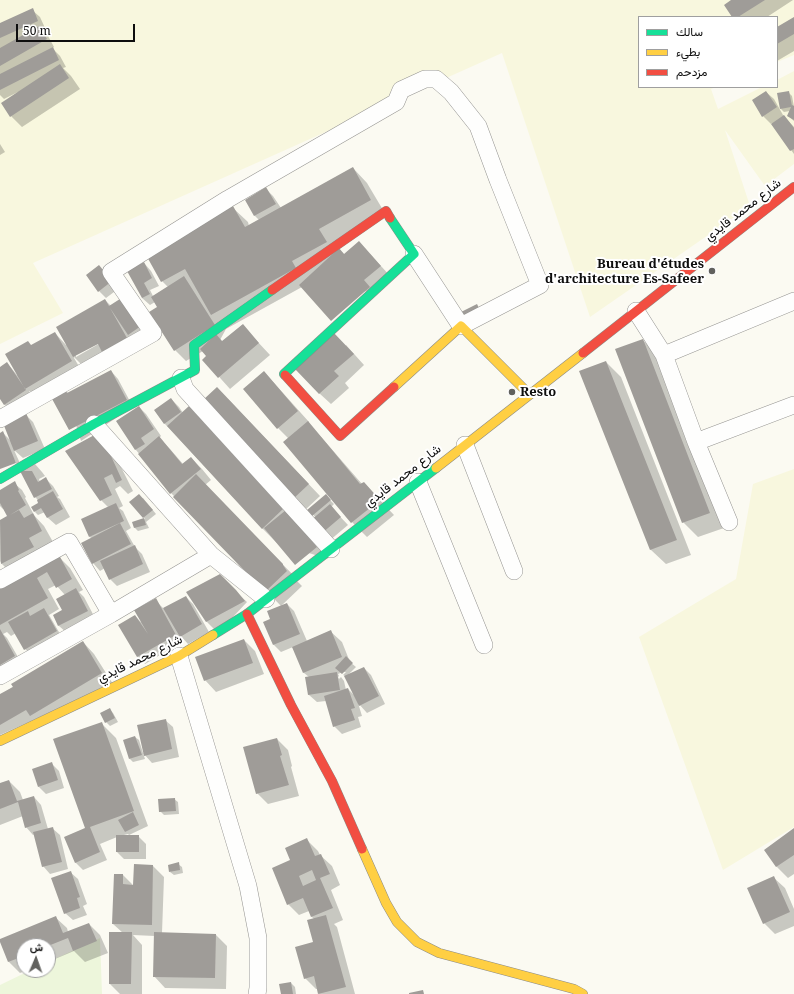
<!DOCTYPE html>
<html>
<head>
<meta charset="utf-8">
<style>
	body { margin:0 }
	#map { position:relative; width:794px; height:994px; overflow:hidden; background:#fbfaf2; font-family:"Noto Serif",Vazirmatn,serif }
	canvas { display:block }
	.legend { position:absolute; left:638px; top:16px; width:140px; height:72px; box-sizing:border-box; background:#fff; border:1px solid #9f9f9f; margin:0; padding:5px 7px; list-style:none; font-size:12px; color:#0e0e0e }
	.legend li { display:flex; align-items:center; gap:8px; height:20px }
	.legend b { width:20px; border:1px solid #9f9f9f }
	.north { position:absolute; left:16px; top:938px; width:40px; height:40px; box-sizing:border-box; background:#fff; border:1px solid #9f9f9f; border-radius:50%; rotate:2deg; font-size:11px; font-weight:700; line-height:16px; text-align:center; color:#0e0e0e }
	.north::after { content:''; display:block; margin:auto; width:14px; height:18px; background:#61615e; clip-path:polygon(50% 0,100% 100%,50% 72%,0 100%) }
	.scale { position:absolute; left:16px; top:24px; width:119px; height:18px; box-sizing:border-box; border:2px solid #0e0e0e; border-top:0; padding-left:5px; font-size:12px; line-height:14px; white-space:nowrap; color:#0e0e0e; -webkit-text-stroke:3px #fff; paint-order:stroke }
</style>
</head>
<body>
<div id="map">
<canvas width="794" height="994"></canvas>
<ul class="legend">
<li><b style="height:5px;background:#16e098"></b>سالك</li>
<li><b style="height:5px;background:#ffcf43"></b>بطيء</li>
<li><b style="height:5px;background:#f24e42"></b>مزدحم</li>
</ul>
<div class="north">ش</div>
<div class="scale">50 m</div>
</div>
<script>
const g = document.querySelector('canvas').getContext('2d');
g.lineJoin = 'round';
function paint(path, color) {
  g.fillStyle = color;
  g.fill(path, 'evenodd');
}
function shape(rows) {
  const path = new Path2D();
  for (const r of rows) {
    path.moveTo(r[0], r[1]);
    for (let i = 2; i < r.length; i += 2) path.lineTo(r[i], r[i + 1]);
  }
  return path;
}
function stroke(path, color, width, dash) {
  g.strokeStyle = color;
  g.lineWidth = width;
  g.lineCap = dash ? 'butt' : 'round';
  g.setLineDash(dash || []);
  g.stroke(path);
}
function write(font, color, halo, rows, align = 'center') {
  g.font = font + ' "Noto Serif",Vazirmatn,serif';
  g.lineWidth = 4;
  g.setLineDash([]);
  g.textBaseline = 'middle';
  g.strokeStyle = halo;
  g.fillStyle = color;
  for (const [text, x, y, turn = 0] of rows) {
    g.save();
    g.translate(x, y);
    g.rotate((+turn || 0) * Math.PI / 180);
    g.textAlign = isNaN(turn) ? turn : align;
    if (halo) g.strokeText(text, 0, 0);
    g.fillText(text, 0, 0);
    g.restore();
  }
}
const farmland = shape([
	[0,0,794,0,794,55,777,62,777,17,639,17,639,87,716,87,711,89,718,109,762,87,777,87,777,80,794,71,794,164,765,186,725,130,750,206,590,317,502,53,33,263,63,313,0,344],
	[794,469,794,827,723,870,639,637,736,579,753,484]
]);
const pitch = shape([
	[100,938,102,994,0,994,0,985,31,970,48,970,48,962]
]);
const shadow = shape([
	[733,0,793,0,767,17,733,17],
	[32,10,40,17,45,28,42,30,47,34,54,47,52,48,60,56,66,67,63,68,71,76,80,89,22,127,11,116,18,93,18,92,4,99,0,95,0,24],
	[794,18,794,51,777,61,777,28],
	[766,92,774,99,783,115,794,127,794,154,771,123,771,124,763,116],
	[788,92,792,96,794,107,794,121,788,116,790,111,784,112,781,109],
	[0,144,5,152,0,155],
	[353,168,367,183,386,215,334,244,345,255,370,254,391,277,375,292,302,287,226,329,220,340,223,342,242,325,270,355,230,389,204,360,208,356,203,351,186,361,175,350,159,308,155,302,150,305,142,298,144,263,151,271,159,286,150,290,153,296,168,287,162,281,233,208,248,222,249,226,259,220,255,216,246,201,266,189,273,196,281,208],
	[99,266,118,289,106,298,99,291],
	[105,300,111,306,148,334,85,368,74,357,74,358,83,373,37,399,30,391,29,392,33,398,12,412,5,405,0,398,0,368,7,363,17,375,18,374,32,346,55,333,66,345],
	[102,341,102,342,76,357,76,355],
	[643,340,657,355,724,528,698,537,683,522],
	[346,345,364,365,345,383,349,388,331,404,319,393],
	[606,362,621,377,691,555,666,564,651,550],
	[111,371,118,379,133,407,81,441,65,390,69,394],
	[264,372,275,384,309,422,308,423,322,438,362,484,364,483,394,515,367,537,352,522,289,439,278,428],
	[171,399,179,407,183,413,297,522,328,559,277,543,262,528,165,424,155,411],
	[228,399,320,496,304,511],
	[139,407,146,414,161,436,159,438,170,449,183,464,191,458,202,469,211,480,205,485,298,580,297,581,302,586,281,606,287,604,294,611,307,641,330,631,342,642,350,662,356,667,348,675,364,668,371,675,385,704,367,713,358,703,362,716,358,717,361,727,342,734,334,726,326,701,317,702,309,695,307,678,309,677,304,673,293,647,281,652,274,645,271,620,281,606,171,493,136,450,117,421],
	[343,672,346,672,343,675,345,676,354,695,348,689,346,690,344,681,341,677,339,679,338,677,339,676,338,674],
	[26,415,33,422,45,449,23,458,14,450,23,470,35,464,42,472,45,476,39,479,40,482,46,479,53,486,59,496,57,497,60,499,70,517,56,525,48,518,45,512,38,515,35,512,39,501,35,497,0,434,3,433,11,441],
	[109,446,122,469,133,491,128,494,120,486,115,489,123,506,119,508,123,511,131,528,126,531,135,547,142,554,150,572,117,586,110,579,105,568,100,571,93,563,92,539,90,537,82,520,108,507,101,500,67,451],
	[14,483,22,490,26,497,25,498,33,513,32,513,44,526,53,542,13,575,1,563,0,561,0,521,9,516,4,508,3,509,0,506,0,491],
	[143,498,156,514,146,522,149,528,138,531,135,528,134,522,145,519,131,502],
	[329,499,334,504,331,507,348,525,329,541,316,518,309,510],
	[59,557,70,568,83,590,79,592,84,597,95,618,67,633,59,626,54,616,63,611,65,595,56,585,48,589,59,609,49,615,63,639,33,656,25,649,16,633,11,636,7,632,3,634,7,638,22,664,0,675,0,590],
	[235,591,247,602,218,633,207,622,188,593],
	[186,597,193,604,209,632,188,644,179,634,182,642,145,664,137,656,135,616,141,622,155,600,164,609],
	[244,640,255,651,264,674,216,692,205,680],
	[83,642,94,654,113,684,0,735,0,695],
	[110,710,113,713,118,722,110,726,106,722,102,714],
	[165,720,173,727,179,757,152,763,143,753,145,759,133,762,130,759,135,737,139,740,143,753,144,753],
	[101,723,116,738,148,826,129,835,128,834,120,836,138,836,146,844,146,859,124,859,117,852,117,837,100,844,107,860,83,870,75,862,86,829],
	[277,739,288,750,292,766,291,767,299,796,268,804,257,793],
	[51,763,59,771,64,788,46,794,39,787],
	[9,781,20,792,23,800,34,797,41,805,48,829,52,828,60,835,68,869,50,874,43,866,35,834,33,835,26,827,23,816,0,825,0,784],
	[174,799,178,802,179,814,164,815,160,811],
	[794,829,794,874,788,878,777,867,765,850],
	[307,840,318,851,320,855,332,866,340,885,331,890,343,920,334,924,337,927,355,994,319,994,318,989,316,989,305,978,314,943,314,919,312,917,309,911,299,915,288,904,292,861],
	[178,864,182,867,183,873,174,875,170,872],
	[153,866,164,877,162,933,216,935,227,946,226,989,165,988,154,976,155,936,133,935,142,945,142,994,120,994,110,984,110,933,123,933,113,924,123,875,134,886],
	[70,872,78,879,87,904,83,906,87,915,73,920,65,913],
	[773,877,785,888,794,909,794,926,775,934,764,923],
	[55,917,67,928,68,932,89,924,100,935,108,953,85,962,74,951,48,962,48,946,24,946,24,970,27,970,20,973,9,962,0,940],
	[291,983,295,987,296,994,282,994]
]);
const building = shape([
	[731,0,765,0,738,17,732,17,724,5],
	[33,8,38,21,0,38,0,23],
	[794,17,794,34,777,44,777,27],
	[39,26,47,39,0,66,0,48],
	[53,47,59,60,0,90,0,74],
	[60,64,69,78,10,117,1,103],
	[766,91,777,107,762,117,752,100],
	[789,91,792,106,792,105,794,106,794,120,787,116,791,107,780,109,777,93],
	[784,115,794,128,794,149,790,151,771,124],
	[353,167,371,200,319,229,327,242,292,261,296,268,211,315,185,269,161,282,146,255,233,206,245,227],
	[266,187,276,204,254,216,245,200],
	[359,241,381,266,364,280,370,287,331,321,299,285,339,248,344,254],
	[144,262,152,278,144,283,150,294,142,298,127,271],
	[99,265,112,281,98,292,86,275],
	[184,276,215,325,174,351,149,312,157,307,151,297],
	[123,297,141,326,128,335,110,308,127,338,102,352,98,344,73,357,56,327,105,299,109,306],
	[477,304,482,314,462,324,457,314],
	[243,324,259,343,218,378,202,360,206,356,200,349,216,334,222,341],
	[55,332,72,361,25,389,5,354,28,341,31,345],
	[334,333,354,354,334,371,339,376,319,394,295,369],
	[643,339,710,513,682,523,615,349],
	[606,361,677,540,650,550,579,371],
	[7,362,26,390,4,405,0,399,0,367],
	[111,370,127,400,69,430,51,397,65,389,67,393],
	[264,371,298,411,277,429,243,389],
	[217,387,309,484,292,500,203,400],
	[171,398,181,412,164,424,154,410],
	[139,406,154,429,141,438,145,444,135,450,116,421],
	[189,406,283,509,262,529,167,426],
	[26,413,38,441,14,451,3,423],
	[308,421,333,451,360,484,364,482,380,500,351,523,283,442],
	[3,431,16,463,0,469,0,433],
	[98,433,111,456,122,480,116,483,112,474,104,478,112,495,100,501,65,451],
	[159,436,182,464,191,457,201,469,170,494,138,454],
	[20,471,32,471,38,482,46,477,52,489,34,498],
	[196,474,283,564,283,565,287,571,265,592,173,497],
	[15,481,19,490,18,491,26,505,10,515,19,510,24,518,33,513,42,531,29,538,34,547,1,564,0,520,7,516,0,503,0,490],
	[53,491,63,509,47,518,41,508,34,512,31,507,38,503,37,500],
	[139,494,153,510,143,518,129,502],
	[326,494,331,500,312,516,307,510],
	[116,503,124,521,89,537,81,519],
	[330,504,341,517,321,534,310,521],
	[286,510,317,547,295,565,264,528],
	[144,518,146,525,134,528,132,522],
	[120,523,131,544,92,564,81,543],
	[135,545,143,564,109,580,100,561],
	[59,555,72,579,56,588,47,572,37,578,48,598,0,625,0,588],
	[220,574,236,590,245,601,206,622,186,592],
	[76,588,88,611,58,626,53,615,62,610,56,599],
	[186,596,202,624,180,637,163,608],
	[156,598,176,635,137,657,118,625,135,615,148,634,134,610],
	[287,603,300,634,273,645,263,622,270,619,267,611],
	[44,608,57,631,24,650,8,622,28,611,30,616],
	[0,629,15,656,0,665],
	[331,630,342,657,303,673,292,647],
	[244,639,253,663,204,681,195,657],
	[83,641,102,673,30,716,26,710,0,725,0,694,13,687,11,684],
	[346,656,353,663,342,674,335,668],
	[364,667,379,696,359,706,344,676],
	[337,672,340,690,308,695,305,677],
	[348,688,355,708,351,709,355,720,333,727,324,696],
	[110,708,115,718,105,723,100,713],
	[166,719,172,749,144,756,137,725],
	[102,722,134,811,90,827,100,852,75,863,64,837,85,828,53,739],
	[135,736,142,755,129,759,123,740],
	[277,738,282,755,280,756,289,785,256,794,243,747],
	[52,762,58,780,38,787,32,769],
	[9,780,17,801,34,796,41,823,25,828,18,802,0,809,0,783],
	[175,798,176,811,159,812,158,799],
	[133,812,139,825,125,832,118,820],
	[53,827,62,862,42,867,33,832],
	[794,828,794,855,776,867,764,850],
	[116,835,139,835,139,852,116,852],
	[307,838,315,856,321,854,330,874,320,878,333,908,311,917,303,898,287,905,272,868,290,860,285,848],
	[312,870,316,880,303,886,299,876],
	[179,862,180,870,169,872,168,865],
	[134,864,153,865,152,925,112,924,114,874,123,874,123,884,133,885],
	[71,871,80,897,77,898,80,908,64,914,51,878],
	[774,876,790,912,763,924,747,888],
	[326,915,346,987,318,994,314,976,304,979,295,947,313,942,307,920],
	[56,916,63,933,89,923,97,941,73,951,68,938,48,946,24,946,24,956,8,962,0,942,0,939],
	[109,932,132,932,131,984,109,984],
	[154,932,216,934,215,978,153,977],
	[291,982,293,994,281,994,279,984],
	[423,990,424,994,409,994,409,993]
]);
const street = shape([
	[636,311,664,355,696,442,794,405],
	[664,355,794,301],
	[181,378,185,389,331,549],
	[0,419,153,333,111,272,228,199,396,102,401,90,425,79,436,79,451,92,478,126,498,180,540,285,461,326,414,254],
	[94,424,211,555,266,599],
	[696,442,729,522],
	[465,445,514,571],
	[418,482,484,645],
	[0,580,69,542,111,614],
	[179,656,248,886,258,938,258,988,257,994],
	[0,676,111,614,211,555]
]);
const fast = shape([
	[285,375,284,374,414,254,390,218],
	[0,479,94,424,195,370,194,345,272,290],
	[213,635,247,614,436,468]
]);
const slow = shape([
	[394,387,461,326,529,394],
	[436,468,583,353],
	[0,741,179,656,213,635],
	[362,849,386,903,397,922,417,942,439,953,574,989,583,994]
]);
const jam = shape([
	[272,290,386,211,390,218],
	[583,353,794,187],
	[285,375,340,436,394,387],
	[247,614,291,705,332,781,362,849]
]);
const markers = [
	[712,271,4,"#61615e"],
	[512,392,4,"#61615e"]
];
const streetNames = [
	["شارع محمد قايدي",743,210,-38],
	["شارع محمد قايدي",403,476,-38],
	["شارع محمد قايدي",140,659,-26]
];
const poiNames = [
	["Bureau d'études",704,264],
	["d'architecture Es-Safeer",704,279],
	["Resto",520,392,"left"]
];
paint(farmland, '#f8f7de');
paint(pitch, '#edf6db');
paint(shadow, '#0003');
paint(building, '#9f9c98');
stroke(street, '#959491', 18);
stroke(fast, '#8b8b87', 10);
stroke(slow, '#8b8b87', 10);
stroke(jam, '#8b8b87', 10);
stroke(street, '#fefefd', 17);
stroke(fast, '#16e098', 9);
stroke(slow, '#ffcf43', 9);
stroke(jam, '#f24e42', 9);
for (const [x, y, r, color] of markers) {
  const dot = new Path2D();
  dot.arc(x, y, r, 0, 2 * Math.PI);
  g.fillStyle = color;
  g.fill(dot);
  stroke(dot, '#fff', 1.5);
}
write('13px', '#0e0e0e', '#fff', streetNames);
write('bold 13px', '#0e0e0e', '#fff', poiNames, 'right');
</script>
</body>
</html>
